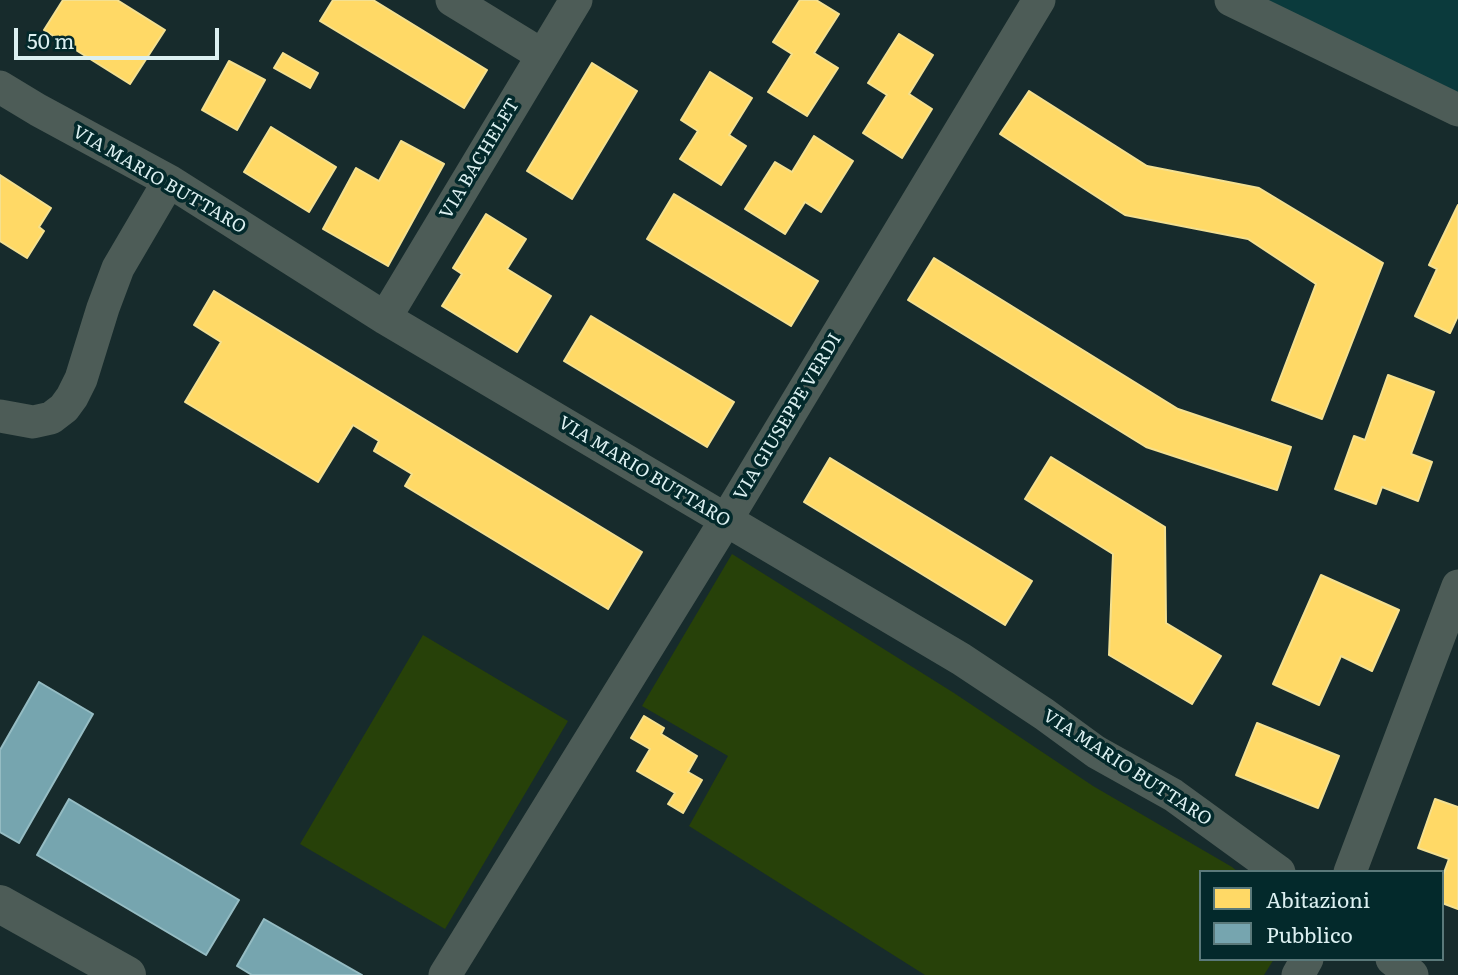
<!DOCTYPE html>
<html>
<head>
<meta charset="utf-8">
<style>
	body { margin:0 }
	#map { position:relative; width:1458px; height:975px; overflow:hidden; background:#172b2c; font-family:Literata,serif }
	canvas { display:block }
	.legend { position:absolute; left:1199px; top:870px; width:245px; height:91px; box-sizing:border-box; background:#03292b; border:2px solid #5a797a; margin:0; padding:9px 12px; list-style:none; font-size:21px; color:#dcf0f1 }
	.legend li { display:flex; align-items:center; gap:14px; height:35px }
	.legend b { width:35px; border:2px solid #5a797a }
	.scale { position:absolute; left:14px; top:28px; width:205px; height:32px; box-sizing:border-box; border:4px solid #dcf0f1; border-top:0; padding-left:9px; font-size:21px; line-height:24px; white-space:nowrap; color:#dcf0f1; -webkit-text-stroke:5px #03292b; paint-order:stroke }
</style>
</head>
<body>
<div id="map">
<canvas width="1458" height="975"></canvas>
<ul class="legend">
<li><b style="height:19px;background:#ffd966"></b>Abitazioni</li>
<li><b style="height:19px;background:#76a5af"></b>Pubblico</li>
</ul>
<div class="scale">50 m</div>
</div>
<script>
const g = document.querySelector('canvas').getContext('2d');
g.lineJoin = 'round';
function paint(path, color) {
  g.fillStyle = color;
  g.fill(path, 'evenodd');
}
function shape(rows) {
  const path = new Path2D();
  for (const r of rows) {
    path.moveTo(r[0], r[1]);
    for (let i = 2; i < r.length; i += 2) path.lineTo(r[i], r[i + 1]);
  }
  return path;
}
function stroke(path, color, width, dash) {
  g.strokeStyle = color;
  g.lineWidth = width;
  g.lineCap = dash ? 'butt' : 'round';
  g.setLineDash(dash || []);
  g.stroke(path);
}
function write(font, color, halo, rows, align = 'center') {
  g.font = font + ' Literata,serif';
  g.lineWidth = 7;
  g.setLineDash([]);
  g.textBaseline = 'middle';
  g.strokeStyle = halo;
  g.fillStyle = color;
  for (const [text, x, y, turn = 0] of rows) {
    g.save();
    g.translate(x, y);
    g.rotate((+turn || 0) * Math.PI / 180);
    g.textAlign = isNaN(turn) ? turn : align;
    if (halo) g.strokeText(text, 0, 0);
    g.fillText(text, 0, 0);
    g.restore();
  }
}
const built = shape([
	[1261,0,1458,0,1458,98]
]);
const green = shape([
	[732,554,954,693,1093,786,1232,867,1238,872,1201,872,1201,959,1274,959,1264,975,925,975,689,826,728,756,642,706],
	[423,635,568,721,445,929,300,844]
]);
const homes = shape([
	[63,0,117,0,165,30,130,84,44,30,63,0],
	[333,0,373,0,487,70,464,108,320,21,333,0],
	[800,0,816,0,839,14,814,53,838,68,807,116,768,92,792,54,773,42,800,0],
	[899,34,933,55,909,94,932,109,902,158,863,133,887,95,868,83,899,34],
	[283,53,318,73,310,88,274,68,283,53],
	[229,61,265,80,237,130,202,110,229,61],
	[592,63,637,91,572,199,527,171,592,63],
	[710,72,752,98,729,135,746,146,721,185,680,159,698,131,681,120,710,72],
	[1029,91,1147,166,1259,188,1383,263,1322,419,1272,400,1316,284,1248,239,1125,215,1000,134,1029,91],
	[271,127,336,167,309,212,244,172,271,127],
	[814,136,853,161,821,212,805,202,785,234,745,209,775,162,792,172,814,136],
	[401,141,444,164,388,266,323,229,356,168,379,181,401,141],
	[0,175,51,208,39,227,44,231,27,258,0,241,0,175],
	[674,194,818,281,791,326,647,239,674,194],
	[1458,205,1458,316,1450,333,1415,316,1437,269,1429,265,1458,205],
	[486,214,526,239,507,269,551,296,517,352,442,306,462,274,453,268,486,214],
	[934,258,1178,409,1291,447,1277,490,1146,447,908,300,934,258],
	[214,291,642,552,608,609,405,486,412,474,374,451,379,441,353,425,318,482,185,402,221,342,194,325,214,291],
	[591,316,734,402,707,447,564,361,591,316],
	[1388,375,1434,392,1411,454,1432,462,1418,501,1382,487,1376,504,1335,489,1354,436,1365,440,1388,375],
	[1051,457,1165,527,1166,623,1221,656,1192,704,1109,655,1113,554,1025,499,1051,457],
	[830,458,1032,581,1005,625,804,502,830,458],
	[1321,575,1399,610,1372,671,1341,656,1319,705,1273,684,1321,575],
	[644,716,664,728,661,734,697,756,688,772,702,780,683,813,668,804,675,793,637,771,650,749,631,738,644,716],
	[1257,723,1339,756,1318,808,1236,775,1257,723],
	[1435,799,1458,807,1458,909,1442,903,1442,878,1449,859,1418,848,1435,799]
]);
const public = shape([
	[39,682,93,714,19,843,0,832,0,750,39,682],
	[69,799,239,900,206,955,37,855,69,799],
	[264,919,362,975,252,975,237,966,264,919]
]);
const minor = shape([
	[452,0,542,55],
	[1231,0,1458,110],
	[0,87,38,110,169,181,385,318,961,659,1044,714,1096,752,1173,795,1279,872],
	[385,318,576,0],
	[0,416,33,422,51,418,64,408,72,397,81,379,103,308,118,268,169,181],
	[1350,872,1458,586],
	[1392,959,1412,975],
	[445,975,726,520,1039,0],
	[1298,975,1307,959]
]);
const tertiary = shape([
	[0,904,127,975]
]);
const streetNames = [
	["VIA BACHELET",480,159,-59],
	["VIA MARIO BUTTARO",159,180,30],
	["VIA GIUSEPPE VERDI",788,417,-59],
	["VIA MARIO BUTTARO",644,472,31],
	["VIA MARIO BUTTARO",1127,768,33]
];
paint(built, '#0b3a3c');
paint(green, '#274109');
paint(homes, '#ffd966');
stroke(homes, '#f4e090', 2);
paint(public, '#76a5af');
stroke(public, '#95bcc3', 2);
stroke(minor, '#4d5c57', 33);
stroke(tertiary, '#4d5c57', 38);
write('18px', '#dcf0f1', '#03292b', streetNames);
</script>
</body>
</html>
